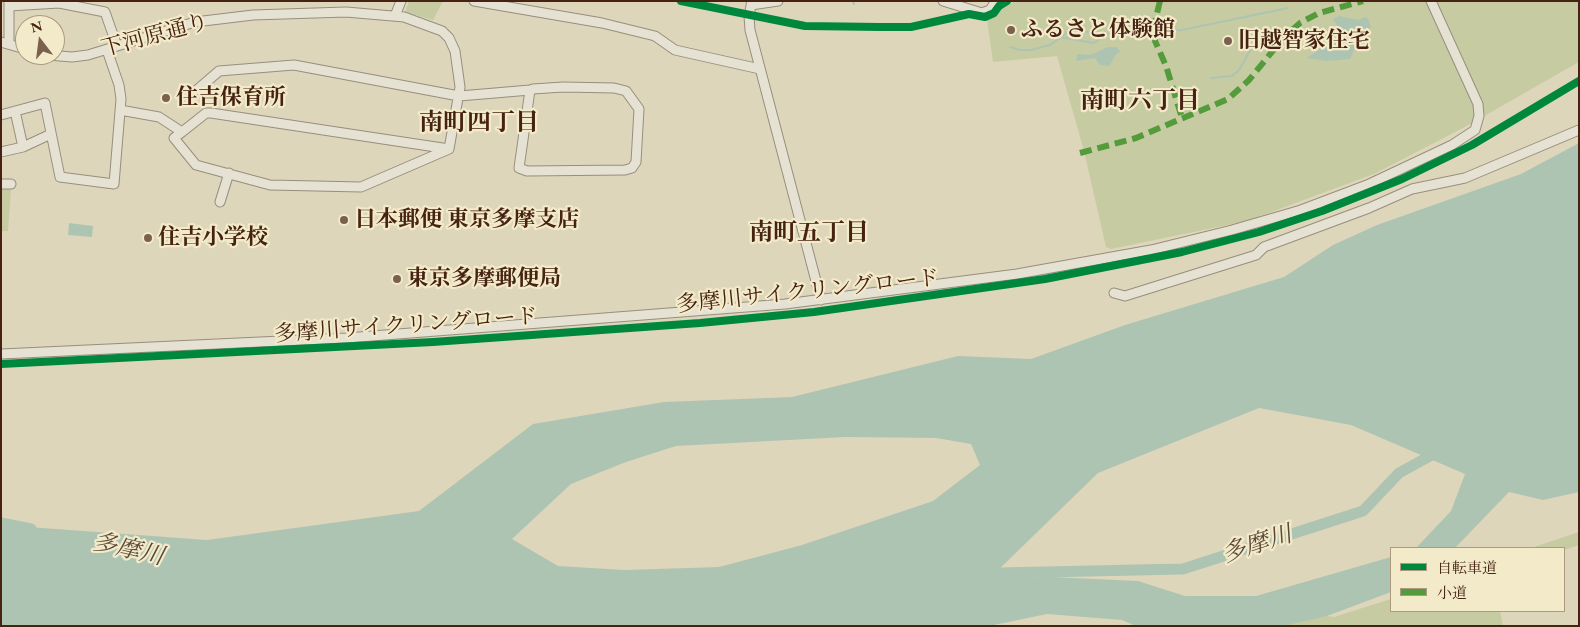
<!DOCTYPE html>
<html>
<head>
<meta charset="utf-8">
<style>
	body { margin:0 }
	#map { position:relative; width:1580px; height:627px; overflow:hidden; background:#ded6bb; font-family:"EB Garamond","Noto Serif JP",serif }
	canvas { display:block }
	.frame { position:absolute; inset:0; border:2px solid #452212; pointer-events:none }
	.legend { position:absolute; left:1390px; top:547px; width:175px; height:65px; box-sizing:border-box; background:#f3eaca; border:1px solid #ad9a80; margin:0; padding:6px 9px; list-style:none; font-size:15px; color:#452212 }
	.legend li { display:flex; align-items:center; gap:10px; height:25px }
	.legend b { width:25px; border:1px solid #ad9a80 }
	.north { position:absolute; left:15px; top:15px; width:50px; height:50px; box-sizing:border-box; background:#f3eaca; border:1px solid #ad9a80; border-radius:50%; rotate:345deg; font-size:14px; font-weight:700; line-height:20px; text-align:center; color:#452212 }
	.north::after { content:''; display:block; margin:auto; width:18px; height:22px; background:#7b614d; clip-path:polygon(50% 0,100% 100%,50% 72%,0 100%) }
</style>
</head>
<body>
<div id="map">
<canvas width="1580" height="627"></canvas>
<div class="frame"></div>
<ul class="legend">
<li><b style="height:6px;background:#00873e"></b>自転車道</li>
<li><b style="height:6px;background:#549b3c"></b>小道</li>
</ul>
<div class="north">N</div>
</div>
<script>
const g = document.querySelector('canvas').getContext('2d');
g.lineJoin = 'round';
function paint(path, color) {
  g.fillStyle = color;
  g.fill(path, 'evenodd');
}
function shape(rows) {
  const path = new Path2D();
  for (const r of rows) {
    path.moveTo(r[0], r[1]);
    for (let i = 2; i < r.length; i += 2) path.lineTo(r[i], r[i + 1]);
  }
  return path;
}
function stroke(path, color, width, dash) {
  g.strokeStyle = color;
  g.lineWidth = width;
  g.lineCap = dash ? 'butt' : 'round';
  g.setLineDash(dash || []);
  g.stroke(path);
}
function write(font, color, halo, rows, align = 'center') {
  g.font = font + ' "EB Garamond","Noto Serif JP",serif';
  g.lineWidth = 4.5;
  g.setLineDash([]);
  g.textBaseline = 'middle';
  g.strokeStyle = halo;
  g.fillStyle = color;
  for (const [text, x, y, turn = 0] of rows) {
    g.save();
    g.translate(x, y);
    g.rotate((+turn || 0) * Math.PI / 180);
    g.textAlign = isNaN(turn) ? turn : align;
    if (halo) g.strokeText(text, 0, 0);
    g.fillText(text, 0, 0);
    g.restore();
  }
}
const green = shape([
	[409,1,443,1,433,20,405,12],
	[1015,1,1579,1,1579,62,1463,128,1374,174,1247,221,1111,249,1106,247,1084,151,1057,56,993,62,987,19],
	[1,187,11,188,8,231,1,231],
	[1579,532,1579,545,1564,550,1564,548,1531,548],
	[1391,599,1391,611,1500,611,1503,626,1265,626,1292,611,1334,617]
]);
const water = shape([
	[1339,16,1358,20,1366,17,1369,21,1371,28,1361,30,1356,38,1357,43,1350,59,1326,61,1307,58,1335,38,1340,30,1333,19],
	[1108,47,1116,47,1120,51,1115,56,1109,66,1100,65,1095,58,1076,61,1077,54,1090,55],
	[1579,143,1579,492,1543,500,1509,492,1455,548,1416,548,1451,511,1465,474,1351,425,1259,408,1098,473,990,578,1051,577,1138,581,1185,596,1256,596,1391,557,1391,592,1327,616,1283,626,1136,626,1122,620,1047,614,989,626,1,626,1,525,207,540,419,511,533,424,664,402,792,397,958,356,1031,359,1125,325,1284,277,1333,245,1377,225,1521,174],
	[845,437,936,438,971,444,980,465,933,501,802,545,719,567,625,570,558,566,512,539,571,484,626,462,676,446],
	[69,223,93,226,92,237,68,235]
]);
const stream = shape([
	[853,1,854,4],
	[1160,31,1182,30,1288,8],
	[1060,37,1094,43,1106,34],
	[1010,47,1020,50,1031,50,1050,45,1068,32,1076,30,1098,34,1120,33],
	[1211,78,1232,76,1239,70,1260,33]
]);
const river = shape([
	[1,523,31,529],
	[983,580,996,573,1183,569,1363,511,1399,473,1439,451]
]);
const minor = shape([
	[474,1,602,23,655,36,675,50,760,69],
	[752,1,749,16,750,30,821,300],
	[943,1,982,13,990,10,996,1],
	[751,5,778,1],
	[9,6,59,3,105,12,117,46],
	[395,16,401,1],
	[1,42,25,49],
	[9,44,9,1],
	[48,55,72,57,88,55,195,22,253,15,346,12,404,17,442,31,449,38,455,51,460,87,449,149],
	[197,90,219,71,294,65,459,96,495,93,530,90,533,89,563,87,614,88,626,91,639,109,636,162,632,168,625,170,527,171,519,168,530,90],
	[120,110,159,117,182,132,206,113,211,113,449,149],
	[15,111,23,147,51,134],
	[1,115,45,103,60,177,114,184,121,99,119,85,107,50],
	[182,132,174,138,196,165,270,185,361,187,449,149],
	[1,152,23,147],
	[1,184,11,184],
	[220,202,229,173],
	[1114,293,1125,296,1256,255,1264,247,1369,208,1412,189,1465,178,1579,130],
	[1,354,346,338,785,304,1017,274,1151,250,1232,230,1301,210,1367,185,1452,145,1475,130,1479,116,1478,104,1431,1]
]);
const quiet = shape([
	[1160,1,1152,34,1166,66,1182,118],
	[1080,153,1136,138,1228,99,1249,80,1285,36,1300,23,1319,13,1363,1]
]);
const cycleway = shape([
	[681,1,805,26,880,27,911,27,969,14,985,17,994,13,999,6,1007,1],
	[1,364,433,342,700,323,814,312,1045,279,1182,252,1259,232,1322,211,1402,179,1472,145,1579,81]
]);
const markers = [
	[1011,30,5,"#7b614d"],
	[1228,41,5,"#7b614d"],
	[166,98,5,"#7b614d"],
	[344,220,5,"#7b614d"],
	[148,238,5,"#7b614d"],
	[397,279,5,"#7b614d"]
];
const poiNames = [
	["ふるさと体験館",1021,30],
	["旧越智家住宅",1238,41],
	["住吉保育所",176,98],
	["日本郵便 東京多摩支店",354,220],
	["住吉小学校",158,238],
	["東京多摩郵便局",407,279]
];
const streetNames = [
	["下河原通り",155,36,-15],
	["多摩川サイクリングロード",808,292,-6],
	["多摩川サイクリングロード",406,326,-4]
];
const neighbourhoodNames = [
	["南町六丁目",1140,101],
	["南町四丁目",479,123],
	["南町五丁目",809,233]
];
const waterNames = [
	["多摩川",1257,545,-18],
	["多摩川",128,550,13]
];
paint(green, '#c6cba2');
paint(water, '#aec4b2');
stroke(stream, '#aec4b2', 2);
stroke(river, '#aec4b2', 11);
stroke(minor, '#978e7d', 11);
stroke(minor, '#e5e1d3', 9);
stroke(quiet, '#549b3c', 6, [12, 6]);
stroke(cycleway, '#00873e', 8);
for (const [x, y, r, color] of markers) {
  const dot = new Path2D();
  dot.arc(x, y, r, 0, 2 * Math.PI);
  g.fillStyle = color;
  g.fill(dot);
  stroke(dot, '#f3eaca', 2);
}
write('bold 22px', '#452212', '#f3eaca', poiNames, 'left');
write('22px', '#452212', '#f3eaca', streetNames);
write('bold 24px', '#452212', '#f3eaca', neighbourhoodNames);
write('italic 24px', '#5a4839', '#f3eaca', waterNames);
</script>
</body>
</html>
